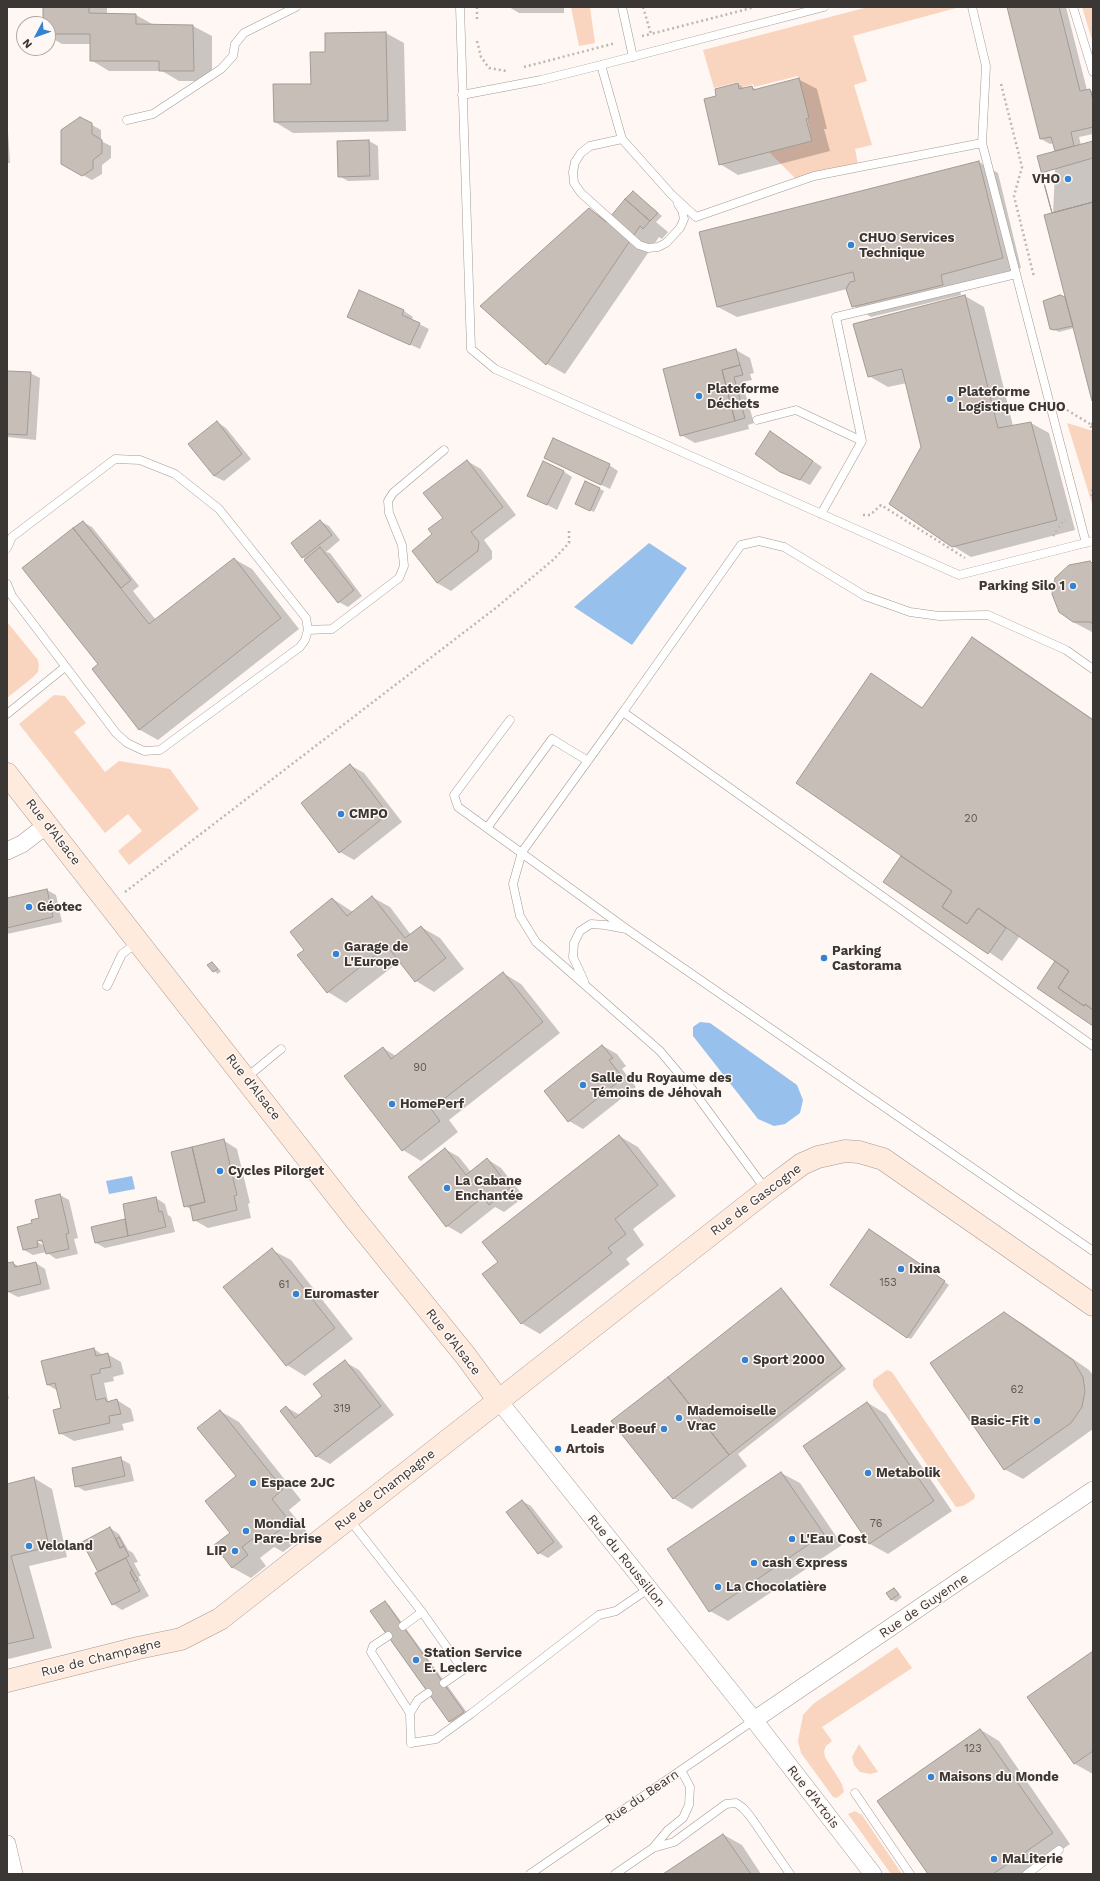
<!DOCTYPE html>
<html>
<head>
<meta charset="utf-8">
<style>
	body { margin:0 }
	#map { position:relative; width:1100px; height:1881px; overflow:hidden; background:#fef7f3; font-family:"Work Sans",sans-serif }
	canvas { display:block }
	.frame { position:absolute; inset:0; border:8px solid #3b3734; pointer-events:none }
	.north { position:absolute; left:16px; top:16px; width:40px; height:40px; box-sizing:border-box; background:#fef7f3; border:1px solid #b0aaa7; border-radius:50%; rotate:229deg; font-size:11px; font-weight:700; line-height:16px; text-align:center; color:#3b3734 }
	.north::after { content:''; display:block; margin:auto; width:14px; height:18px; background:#3483d3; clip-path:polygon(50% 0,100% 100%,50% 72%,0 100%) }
</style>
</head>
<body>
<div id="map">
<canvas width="1100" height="1881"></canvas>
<div class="frame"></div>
<div class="north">N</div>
</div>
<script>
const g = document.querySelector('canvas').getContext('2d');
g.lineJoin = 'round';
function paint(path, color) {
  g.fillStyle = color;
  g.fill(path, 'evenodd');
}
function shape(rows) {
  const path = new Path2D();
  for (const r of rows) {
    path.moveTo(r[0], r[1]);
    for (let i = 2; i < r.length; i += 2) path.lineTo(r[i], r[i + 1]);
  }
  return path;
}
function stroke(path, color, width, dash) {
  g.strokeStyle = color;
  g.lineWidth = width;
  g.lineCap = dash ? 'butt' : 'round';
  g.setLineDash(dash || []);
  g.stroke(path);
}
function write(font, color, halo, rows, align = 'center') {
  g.font = font + ' "Work Sans",sans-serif';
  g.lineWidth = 3;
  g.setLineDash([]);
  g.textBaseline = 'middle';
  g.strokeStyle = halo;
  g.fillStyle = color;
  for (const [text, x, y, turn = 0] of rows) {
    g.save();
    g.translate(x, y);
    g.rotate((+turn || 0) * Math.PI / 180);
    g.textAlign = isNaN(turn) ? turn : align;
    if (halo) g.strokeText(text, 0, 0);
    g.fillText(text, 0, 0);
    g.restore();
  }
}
const green = shape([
	[571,7,590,7,595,43,579,46],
	[868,7,956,8,853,36,867,81,854,85,872,145,855,149,858,164,797,180,769,152,812,141,798,76,754,87,753,84,740,88,738,82,714,88,703,50],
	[1082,7,1093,7,1093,43],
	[1067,423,1093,431,1093,507],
	[7,622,38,660,39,666,38,672,32,678,7,698],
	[54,695,65,696,86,723,74,732,105,772,119,761,170,769,199,809,129,865,118,851,142,831,128,814,105,833,19,724],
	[887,1370,892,1372,975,1495,974,1499,963,1506,956,1507,873,1386,873,1380],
	[897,1647,912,1668,822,1727,832,1741,826,1746,824,1751,825,1757,842,1784,844,1792,837,1798,833,1797,801,1753,798,1741,803,1715,813,1704],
	[859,1744,878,1772,870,1774,860,1772,854,1765,852,1757],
	[855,1811,862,1815,902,1874,891,1874,848,1814]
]);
const water = shape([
	[649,543,687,568,632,645,574,607],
	[700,1022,710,1023,797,1085,803,1100,800,1113,785,1124,774,1126,758,1119,693,1036,693,1027],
	[132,1176,135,1189,109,1194,106,1181]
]);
const shadow = shape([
	[44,7,107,7,107,15,136,15,154,25,193,26,212,36,212,81,179,81,162,71,109,71,91,60,91,44,62,44,48,36,48,24,44,24],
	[509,7,564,7,564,13,519,13],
	[1008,7,1066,7,1087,90,1093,91,1093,134,1079,137,1081,145,1093,142,1093,400,1074,328,1059,332,1051,328,1060,296,1067,299,1053,213,1056,152,1054,143,1050,144,1041,139],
	[386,33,404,43,406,131,293,133,275,122,312,85,326,53],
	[798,79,817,89,827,129,824,129,830,151,738,175,720,164,718,96,738,84,745,89,752,87,757,90],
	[7,115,10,163,7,163],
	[80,118,101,130,101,141,111,146,111,158,102,165,102,174,92,180,62,164],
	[369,141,378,146,379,180,348,181,339,176],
	[979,162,998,173,1021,268,959,285,961,295,871,317,853,306,847,289,737,317,718,307],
	[633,192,662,216,656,222,668,232,662,239,659,237,565,374,547,364,482,306,589,209,608,221],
	[359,291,404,311,413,317,411,320,429,329,420,349,348,316],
	[965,296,984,307,1013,426,1031,423,1049,433,1075,530,971,557,953,546,922,447,907,383,888,387,869,376],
	[736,350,750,358,754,373,750,374,752,380,742,382,754,423,748,425,749,429,695,443,681,435],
	[7,372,30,373,40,378,36,440,7,437],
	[217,422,226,428,251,459,224,481,214,476],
	[771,432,822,467,810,485,781,471],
	[545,458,609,465,618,471,610,489],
	[467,461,481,469,516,515,484,540,492,551,492,559,451,591,437,583,434,534,444,518],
	[563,471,572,477,557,510,528,495],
	[586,482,604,491,594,512,580,506],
	[320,521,329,526,340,540,326,552,330,553,362,596,348,607,339,602,292,543],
	[83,522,92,527,139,586,133,591,156,620,234,559,252,569,299,629,158,740,140,730,93,669,100,664,24,568],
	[1093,564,1093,632,1092,632,1073,622],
	[972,638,991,649,1093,719,1093,1025,1057,961,1020,936,1002,961,885,882,903,855,871,674,923,708],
	[350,765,364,773,402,822,354,860,340,852],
	[47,890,56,895,62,922,7,934,7,899],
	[372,897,390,907,411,935,421,927,440,938,464,969,434,992,416,981,400,961,346,1003,328,992,306,950,333,899,353,912],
	[212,963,221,971,218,974,214,971],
	[503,973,521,984,560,1033,449,1120,458,1132,421,1161,403,1150,383,1048,396,1056],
	[603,1046,617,1054,626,1066,622,1069,636,1087,583,1129,569,1121],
	[619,1136,638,1147,676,1196,633,1229,644,1245,626,1259,630,1264,540,1334,521,1323,499,1262],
	[223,1140,237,1149,250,1203,248,1204,251,1218,208,1228,194,1220,192,1210,185,1206],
	[445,1149,459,1157,471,1172,487,1159,501,1168,524,1197,504,1212,495,1207,461,1234,447,1226],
	[60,1195,69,1200,78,1238,74,1239,78,1254,56,1259,46,1252,33,1255,24,1250,19,1228,33,1224,40,1219],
	[33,1238,45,1244,45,1246,32,1239],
	[156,1198,165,1204,168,1215,171,1217,175,1232,105,1248,96,1243,93,1228,127,1220],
	[874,1232,949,1285,911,1339,907,1337],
	[272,1250,291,1260,353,1339,305,1376,287,1365],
	[13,1263,20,1267,36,1263,45,1269,50,1289,18,1297,8,1292,7,1264],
	[781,1289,785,1292,846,1369,738,1454,747,1466,692,1509,673,1498],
	[1004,1313,1023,1324,1089,1370,1093,1375,1093,1429,1023,1479,1004,1469],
	[94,1349,103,1355,107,1354,121,1362,124,1374,113,1377,114,1381,104,1383,108,1401,117,1400,131,1409,134,1421,122,1424,124,1430,74,1441,60,1433,63,1409,58,1391,48,1385],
	[345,1362,359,1370,394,1415,330,1464,316,1456,286,1407,300,1415,324,1396],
	[7,1389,9,1399,7,1399],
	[868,1403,886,1414,952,1511,888,1554,870,1544,804,1446],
	[220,1411,239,1422,301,1500,289,1510,308,1533,283,1552,274,1547,260,1558,266,1566,251,1578,233,1568,215,1545,231,1533,237,1476],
	[121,1459,130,1464,134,1481,85,1491,76,1486],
	[781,1473,800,1483,842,1545,728,1621,710,1611],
	[34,1478,52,1489,67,1557,29,1566,52,1648,9,1659,7,1657,7,1485],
	[522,1501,531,1506,563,1547,548,1558,539,1553],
	[110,1528,119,1534,128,1550,133,1553,138,1562,134,1563,141,1576,139,1576,139,1578,149,1596,122,1610,113,1604,99,1572],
	[894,1589,902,1597,896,1602,891,1599],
	[385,1602,389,1605,468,1714,454,1724,450,1722,372,1612],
	[1093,1652,1093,1774,1075,1764],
	[981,1730,999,1741,1070,1844,1027,1874,929,1874],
	[724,1835,742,1845,761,1874,665,1874]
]);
const building = shape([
	[43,7,89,7,89,13,136,14,136,24,193,25,194,71,159,71,159,61,90,61,90,34,48,34,48,24,43,24,43,7],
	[1007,7,1059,7,1080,91,1090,89,1093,100,1093,127,1071,132,1074,146,1055,151,1051,137,1040,139,1007,7],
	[386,32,388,121,274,122,273,84,311,84,310,52,325,52,325,33,386,32],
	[799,78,809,118,806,119,812,141,719,165,704,99,716,96,715,89,738,83,739,89,752,86,753,90,799,78],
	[80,117,92,123,92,134,102,140,102,153,93,160,93,169,82,176,61,164,61,130,80,117],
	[369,140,370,176,338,177,337,141,369,140],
	[1093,141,1093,202,1052,213,1037,156,1093,141],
	[1093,158,1093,202,1052,213,1041,173,1093,158],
	[979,161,1003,258,941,275,943,285,852,307,846,289,850,282,855,281,853,272,717,307,699,232,979,161],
	[633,191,658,213,650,221,625,199,633,191],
	[625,199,650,221,643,229,640,226,546,365,480,306,589,208,606,222,625,199],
	[1093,202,1093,400,1092,401,1044,215,1093,202],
	[359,290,404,310,402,315,420,323,410,345,347,317,359,290],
	[965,295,998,428,1031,422,1057,520,952,547,889,504,921,447,902,369,868,377,853,324,965,295],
	[1060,295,1065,297,1073,326,1054,330,1050,329,1043,301,1060,295],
	[736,349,740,365,722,370,735,421,680,436,663,369,736,349],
	[740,365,743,375,734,377,745,418,735,421,722,370,740,365],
	[7,371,31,372,27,435,7,434,7,371],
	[217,421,242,454,214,476,188,444,217,421],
	[770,431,813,461,800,480,780,472,755,454,770,431],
	[553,438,610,464,601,485,544,458,553,438],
	[467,460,503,507,471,532,479,542,478,551,437,583,412,551,432,534,428,529,443,518,423,493,467,460],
	[543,461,564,471,547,505,527,496,543,461],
	[585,481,600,488,590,511,575,504,585,481],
	[320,520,332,535,302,558,291,543,320,520],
	[83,521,131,580,121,588,73,528,83,521],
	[73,528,149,624,234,558,281,618,139,730,92,669,98,664,22,568,73,528],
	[320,547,354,590,338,603,304,560,320,547],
	[1090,561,1093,564,1093,625,1091,622,1073,622,1059,612,1052,594,1055,578,1069,565,1090,561],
	[972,637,1093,720,1093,1010,1085,1004,1084,1006,1058,988,1069,971,978,908,967,924,942,907,952,891,796,783,871,673,922,708,972,637],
	[350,764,388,814,339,853,301,803,350,764],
	[901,856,952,891,942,907,967,924,978,908,1006,928,988,954,883,882,901,856],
	[47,889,53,917,7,928,7,898,47,889],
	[372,896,405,938,421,926,446,958,415,982,387,946,327,993,297,955,304,950,290,932,332,898,347,916,372,896],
	[1055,961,1069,971,1058,988,1084,1006,1085,1004,1093,1010,1093,1026,1037,988,1055,961],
	[212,962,218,969,213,972,207,965,212,962],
	[503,972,543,1022,431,1109,440,1121,402,1151,344,1076,383,1047,391,1059,503,972],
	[602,1045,613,1058,609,1060,623,1078,568,1122,544,1091,602,1045],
	[619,1135,658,1185,615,1219,626,1234,608,1248,612,1253,521,1324,482,1274,498,1262,482,1242,619,1135],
	[224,1139,237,1195,234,1196,237,1210,193,1221,190,1206,205,1202,192,1147,224,1139],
	[192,1147,205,1202,184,1207,171,1152,192,1147],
	[445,1148,466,1175,487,1158,510,1188,489,1205,483,1197,446,1227,408,1177,445,1148],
	[60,1194,69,1233,66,1234,69,1249,46,1254,42,1240,37,1241,38,1247,23,1250,17,1227,32,1223,31,1220,39,1218,35,1200,60,1194],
	[156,1197,159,1212,162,1211,166,1227,128,1236,123,1204,156,1197],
	[125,1219,128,1236,95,1243,91,1227,125,1219],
	[869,1229,945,1281,907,1338,830,1285,869,1229],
	[272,1248,335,1328,286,1366,223,1287,272,1248],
	[13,1262,15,1267,36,1262,41,1284,7,1292,7,1263,13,1262],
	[781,1288,842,1366,729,1455,668,1377,781,1288],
	[1004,1312,1073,1360,1083,1377,1085,1391,1082,1407,1071,1423,1004,1470,930,1363,1004,1312],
	[94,1348,96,1356,108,1353,111,1367,100,1369,100,1373,91,1375,96,1400,105,1398,107,1402,117,1399,121,1414,109,1416,110,1423,59,1434,53,1410,61,1408,55,1383,47,1385,41,1361,94,1348],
	[345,1360,381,1406,316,1457,280,1411,286,1406,295,1418,322,1396,313,1384,345,1360],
	[668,1377,729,1455,673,1499,611,1421,668,1377],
	[867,1402,934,1501,869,1544,803,1446,867,1402],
	[220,1410,283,1489,272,1499,290,1522,264,1542,258,1535,242,1547,248,1555,232,1568,214,1545,230,1533,205,1501,236,1476,197,1428,220,1410],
	[121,1457,125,1476,75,1487,72,1468,121,1457],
	[781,1472,824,1534,709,1612,667,1549,781,1472],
	[34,1477,49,1547,11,1556,34,1638,7,1644,7,1484,34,1477],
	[522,1500,554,1542,538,1554,506,1512,522,1500],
	[110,1527,120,1548,124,1546,129,1556,98,1572,82,1542,110,1527],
	[119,1537,124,1546,120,1548,116,1539,119,1537],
	[126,1558,132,1570,130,1572,140,1591,112,1605,95,1573,126,1558],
	[132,1570,138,1580,135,1582,130,1572,132,1570],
	[894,1588,899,1594,891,1600,886,1593,894,1588],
	[385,1601,464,1712,449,1722,370,1611,385,1601],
	[1093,1651,1093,1751,1074,1764,1027,1697,1093,1651],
	[980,1729,1053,1833,993,1874,928,1874,877,1801,980,1729],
	[723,1834,751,1874,663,1874,723,1834]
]);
const path = shape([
	[477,7,477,22],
	[643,7,651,34,755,7],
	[642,36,651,34],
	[477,41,481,57,489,68,506,71],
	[524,67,616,43],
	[1001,84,1022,167,1014,196,1034,277],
	[1067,410,1090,424],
	[1093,424,1090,424,1093,432],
	[1093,490,1091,492,1093,499],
	[863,515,870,515,881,505,965,558],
	[1053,536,1063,521,1066,520],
	[125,892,497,607,554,559,569,543,569,529]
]);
const lane = shape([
	[460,7,471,349,495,369,959,575,1093,541],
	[622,7,633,57],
	[972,7,986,66,982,143,1086,543],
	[1073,7,1093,72],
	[601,65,622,139,671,194,696,217,814,176,982,143],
	[462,95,541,80,601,65,824,7],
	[127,120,153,114,221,69,233,56,235,44,244,33,296,7],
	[622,139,590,146,581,153,575,162,573,172,574,183,581,193,639,245,648,248,658,247,666,243,680,228,684,219,682,210,678,204],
	[757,420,796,410,862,441],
	[821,514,862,441,836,317,1016,274],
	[7,548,12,537,115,459,140,460,175,474,219,509,306,618,308,630,305,640,300,647,160,750,144,751,127,743,116,733,12,596,7,584],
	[308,630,332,629,399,578,404,566,402,545,389,513,388,501,393,493,444,450],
	[623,712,741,545,759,541,784,547,865,596,910,612,939,616,988,615,1066,650,1093,669],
	[7,714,65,667],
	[588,761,552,739,487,828,628,930,1093,1251],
	[487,828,458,807,454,795,510,720],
	[584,981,573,957,574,943,580,931,591,924,605,925,626,929],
	[107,986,122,954,138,942],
	[246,1078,281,1049],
	[766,1190,692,1089,660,1051,536,942,520,916,513,884,522,852,623,712,1093,1046],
	[349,1519,422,1612,403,1626],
	[422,1612,463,1670,444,1683],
	[388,1636,373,1646,371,1652,410,1713],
	[428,1693,418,1700,410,1713,411,1743,436,1739,472,1713,599,1615,616,1611,648,1589],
	[855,1793,910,1874],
	[653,1848,674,1842,726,1804,736,1803,743,1808,750,1816,790,1874],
	[530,1874,754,1720],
	[615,1874,653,1848,668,1830,683,1818,689,1805,690,1787,681,1770],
	[1027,1874,1059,1850]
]);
const street = shape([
	[7,851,22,844,47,825],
	[499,1401,754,1720,873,1874],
	[754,1720,1093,1490],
	[7,1844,14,1874]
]);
const secondary = shape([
	[7,774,354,1218,465,1355,499,1401],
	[7,1681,138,1648,181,1639,220,1619,766,1191,802,1164,818,1157,845,1151,859,1152,883,1159,1093,1305]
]);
const markers = [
	[1068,179,4,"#3483d3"],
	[851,245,4,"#3483d3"],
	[699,396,4,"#3483d3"],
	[950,399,4,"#3483d3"],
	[1073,586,4,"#3483d3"],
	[341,814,4,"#3483d3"],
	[29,907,4,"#3483d3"],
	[336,954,4,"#3483d3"],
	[824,958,4,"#3483d3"],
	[583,1085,4,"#3483d3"],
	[392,1104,4,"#3483d3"],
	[220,1171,4,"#3483d3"],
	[447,1188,4,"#3483d3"],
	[901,1269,4,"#3483d3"],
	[296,1294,4,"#3483d3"],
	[745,1360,4,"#3483d3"],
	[679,1418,4,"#3483d3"],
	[1037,1421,4,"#3483d3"],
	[664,1429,4,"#3483d3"],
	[558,1449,4,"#3483d3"],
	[868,1473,4,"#3483d3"],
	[253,1483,4,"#3483d3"],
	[246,1531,4,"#3483d3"],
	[792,1539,4,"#3483d3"],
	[29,1546,4,"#3483d3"],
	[235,1551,4,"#3483d3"],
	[754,1563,4,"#3483d3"],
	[718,1587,4,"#3483d3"],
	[416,1660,4,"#3483d3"],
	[931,1777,4,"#3483d3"],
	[994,1859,4,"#3483d3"]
];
const numberNames = [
	["20",971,819],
	["90",420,1068],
	["153",888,1283],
	["61",284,1285],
	["62",1017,1390],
	["319",342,1409],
	["76",876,1524],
	["123",973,1749]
];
const poiNames = [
	["VHO",1060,179,"right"],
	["CHUO Services",859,238],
	["Technique",859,253],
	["Plateforme",707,389],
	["Déchets",707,404],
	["Plateforme",958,392],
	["Logistique CHUO",958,407],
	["Parking Silo 1",1065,586,"right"],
	["CMPO",349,814],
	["Géotec",37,907],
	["Garage de",344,947],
	["L'Europe",344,962],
	["Parking",832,951],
	["Castorama",832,966],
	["Salle du Royaume des",591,1078],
	["Témoins de Jéhovah",591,1093],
	["HomePerf",400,1104],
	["Cycles Pilorget",228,1171],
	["La Cabane",455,1181],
	["Enchantée",455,1196],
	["Ixina",909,1269],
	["Euromaster",304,1294],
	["Sport 2000",753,1360],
	["Mademoiselle",687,1411],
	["Vrac",687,1426],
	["Basic-Fit",1029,1421,"right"],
	["Leader Boeuf",656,1429,"right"],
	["Artois",566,1449],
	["Metabolik",876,1473],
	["Espace 2JC",261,1483],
	["Mondial",254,1524],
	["Pare-brise",254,1539],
	["L'Eau Cost",800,1539],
	["Veloland",37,1546],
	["LIP",227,1551,"right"],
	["cash €xpress",762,1563],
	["La Chocolatière",726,1587],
	["Station Service",424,1653],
	["E. Leclerc",424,1668],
	["Maisons du Monde",939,1777],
	["MaLiterie",1002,1859]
];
const streetNames = [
	["Rue d'Alsace",53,832,52],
	["Rue d'Alsace",253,1087,52],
	["Rue de Gascogne",756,1200,-37],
	["Rue d'Alsace",453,1342,52],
	["Rue de Champagne",385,1490,-38],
	["Rue du Roussillon",626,1561,51],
	["Rue de Guyenne",924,1606,-34],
	["Rue de Champagne",101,1658,-14],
	["Rue du Bearn",642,1797,-34],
	["Rue d'Artois",813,1797,52]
];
paint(green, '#f9d5c0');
paint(water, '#98c0ed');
paint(shadow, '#0003');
paint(building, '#c8beb8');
stroke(building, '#a49a94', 1);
stroke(lane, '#a49a94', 9);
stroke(street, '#a49a94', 18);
stroke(secondary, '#a49a94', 23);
stroke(path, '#bdb7b4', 2.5, [2, 3]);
stroke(lane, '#fff', 8);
stroke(street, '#fff', 17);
stroke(secondary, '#ffeade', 22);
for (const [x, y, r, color] of markers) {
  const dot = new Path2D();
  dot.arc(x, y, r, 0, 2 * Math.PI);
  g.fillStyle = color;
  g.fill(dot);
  stroke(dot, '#fef7f3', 1.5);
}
write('11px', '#5e5955', null, numberNames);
write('bold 13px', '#3b3734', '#fef7f3', poiNames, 'left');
write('13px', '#3b3734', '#fef7f3', streetNames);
</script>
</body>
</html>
